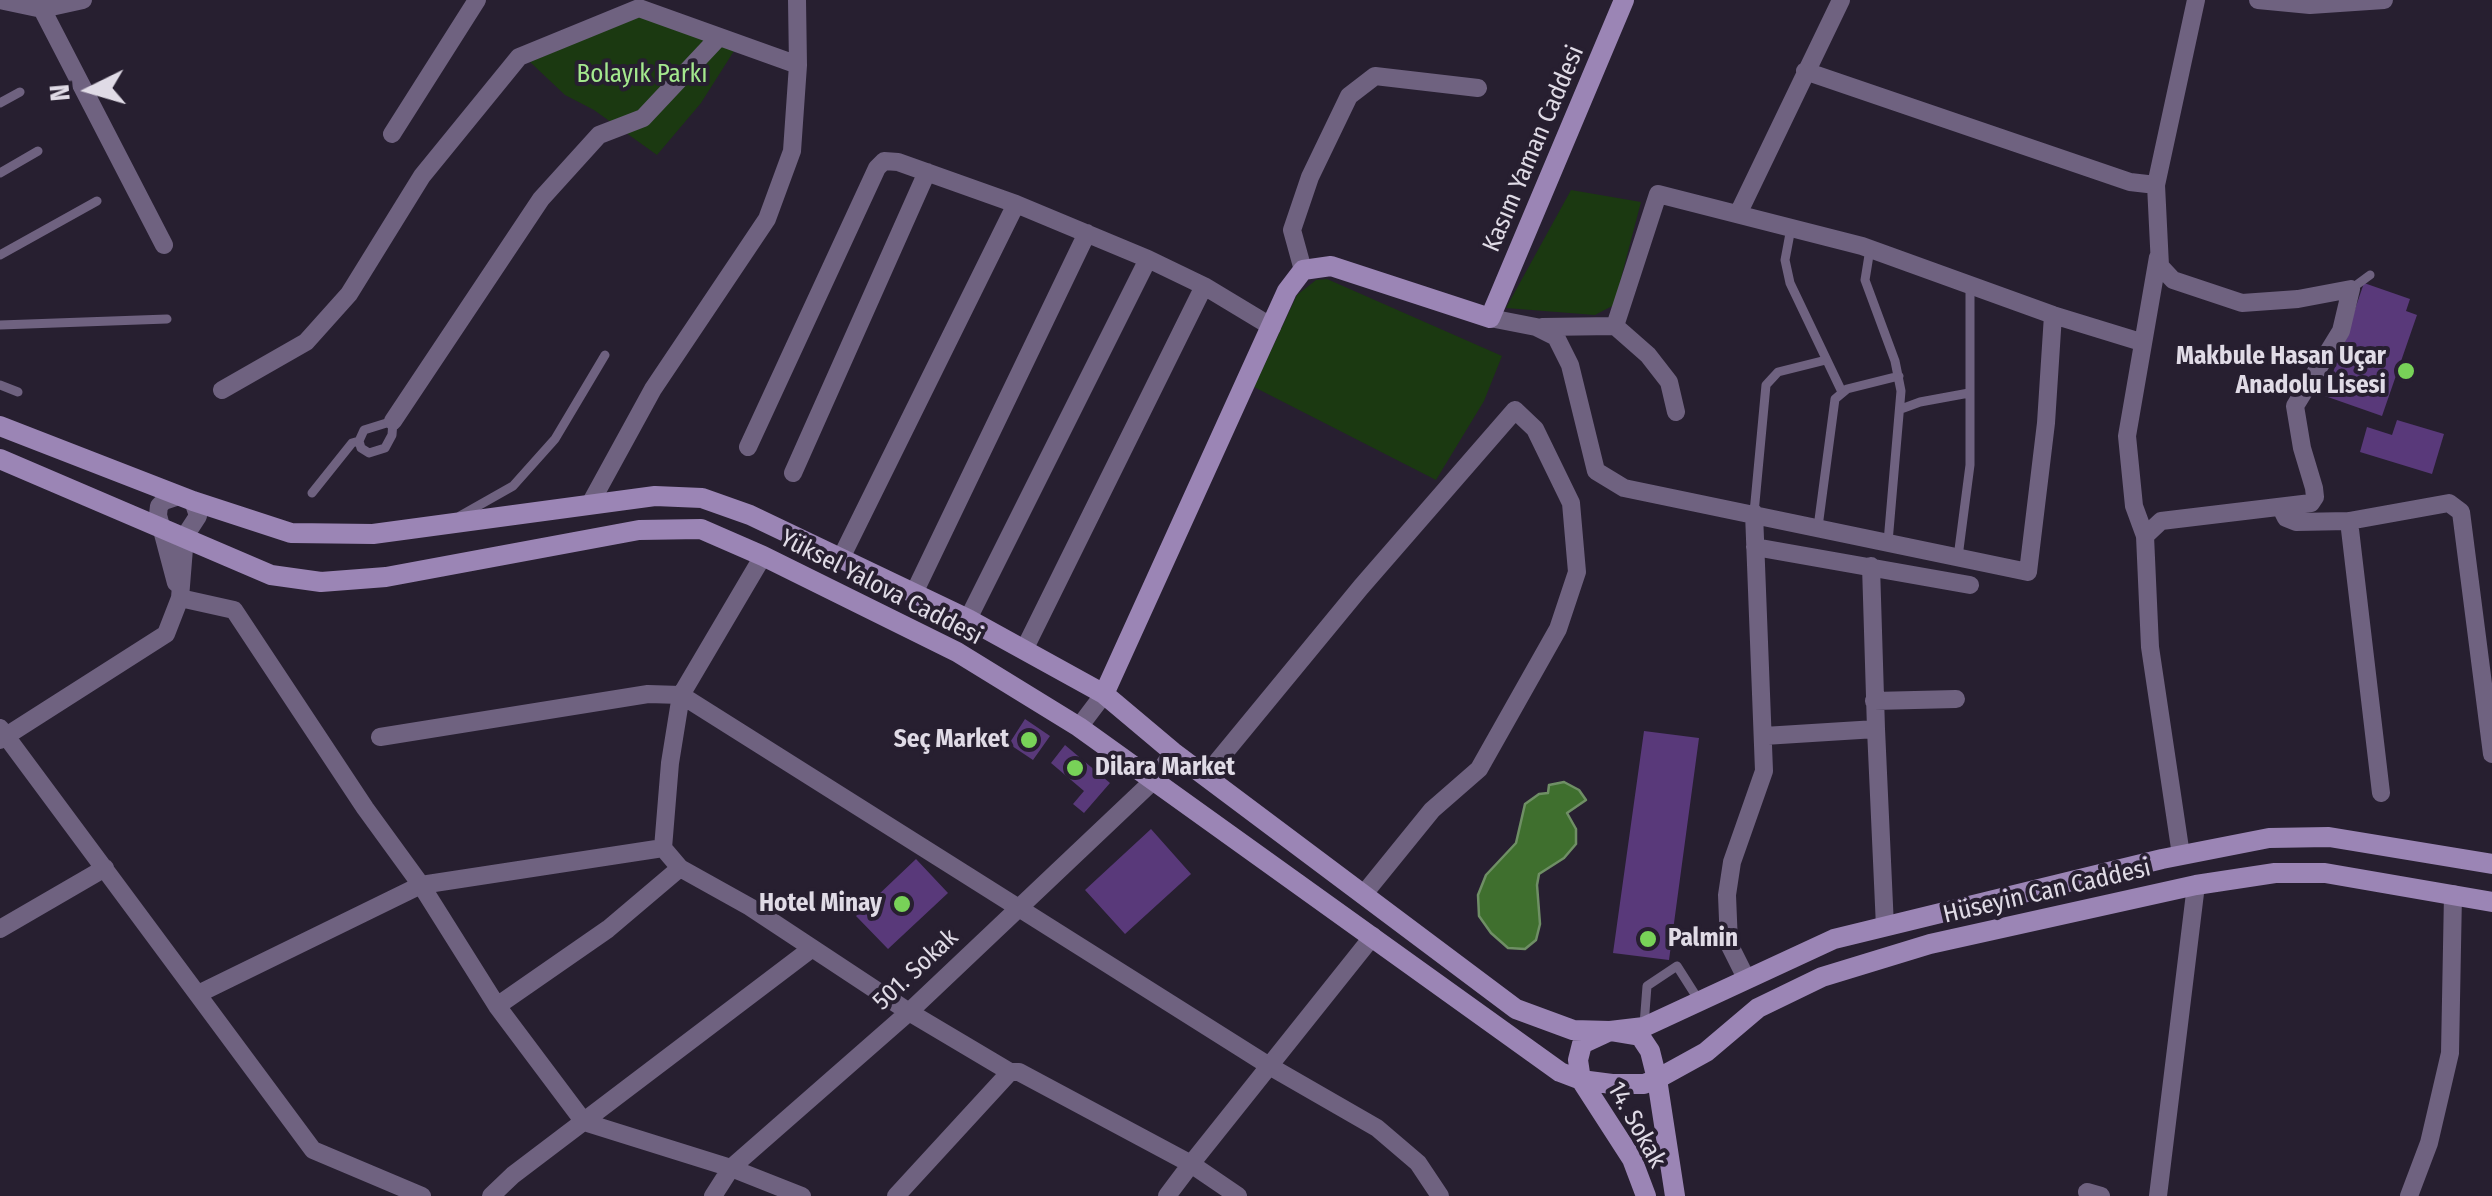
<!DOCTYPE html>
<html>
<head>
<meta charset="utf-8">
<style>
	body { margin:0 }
	#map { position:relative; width:2492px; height:1196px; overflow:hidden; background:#271f30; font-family:"Fira Sans Condensed",sans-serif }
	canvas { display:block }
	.north { position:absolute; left:40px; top:40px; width:100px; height:100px; -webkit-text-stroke:8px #271f30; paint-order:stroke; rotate:265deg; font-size:28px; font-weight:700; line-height:40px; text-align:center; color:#e0dbe6 }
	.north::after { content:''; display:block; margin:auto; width:35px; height:45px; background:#e0dbe6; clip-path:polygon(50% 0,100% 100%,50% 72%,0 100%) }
</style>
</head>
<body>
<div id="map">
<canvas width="2492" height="1196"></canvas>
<div class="north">N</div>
</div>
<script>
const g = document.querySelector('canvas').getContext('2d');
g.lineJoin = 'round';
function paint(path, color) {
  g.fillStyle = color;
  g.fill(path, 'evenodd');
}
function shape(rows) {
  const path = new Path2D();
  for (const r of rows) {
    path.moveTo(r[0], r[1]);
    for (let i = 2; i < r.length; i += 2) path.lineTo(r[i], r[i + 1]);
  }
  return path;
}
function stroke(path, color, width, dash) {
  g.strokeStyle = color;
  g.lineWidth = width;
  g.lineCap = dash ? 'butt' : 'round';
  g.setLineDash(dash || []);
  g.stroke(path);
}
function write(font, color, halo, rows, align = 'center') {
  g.font = font + ' "Fira Sans Condensed",sans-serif';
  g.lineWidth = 8;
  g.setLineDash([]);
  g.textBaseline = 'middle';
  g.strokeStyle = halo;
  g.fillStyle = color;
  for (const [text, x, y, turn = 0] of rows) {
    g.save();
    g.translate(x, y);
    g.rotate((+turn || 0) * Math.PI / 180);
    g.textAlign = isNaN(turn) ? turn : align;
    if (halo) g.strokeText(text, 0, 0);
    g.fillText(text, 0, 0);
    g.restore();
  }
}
const green = shape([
	[641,14,734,51,701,103,657,155,594,110,565,95,530,62],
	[1571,190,1641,202,1614,305,1595,315,1506,308],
	[1327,279,1502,356,1484,401,1436,480,1254,387,1297,295,1316,280]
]);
const water = shape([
	[1564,782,1579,790,1586,800,1567,813,1576,829,1576,844,1564,858,1539,874,1537,885,1540,924,1536,940,1525,949,1508,948,1491,933,1479,916,1478,895,1486,875,1516,843,1525,804,1539,794,1548,793,1549,785,1564,782]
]);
const building = shape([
	[2364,283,2410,299,2406,311,2417,315,2382,416,2325,396],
	[2397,420,2444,434,2432,474,2360,452,2367,427,2392,435],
	[1025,719,1050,736,1033,760,1009,744],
	[1644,731,1699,738,1669,960,1613,953],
	[1065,745,1110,783,1084,813,1073,804,1084,791,1051,763],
	[1151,829,1191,874,1125,934,1085,890],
	[916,859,948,893,888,949,856,916]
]);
const lane = shape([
	[0,103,20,92],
	[0,173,38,151],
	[1791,228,1785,260,1790,283,1842,392],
	[1870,249,1865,280,1895,361,1901,391,1888,542],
	[0,255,97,201],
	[2351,289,2370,275],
	[0,325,167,319],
	[0,385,18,392],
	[1901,409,1920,402,1969,393],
	[312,493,352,443,359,441,364,430,393,421,392,435,385,448,369,453,361,448,359,441],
	[1754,513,1766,385,1778,372,1826,360],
	[460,516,513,486,555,439,605,355],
	[1818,527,1835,399,1847,389,1899,376],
	[1958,557,1970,465,1970,286],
	[1644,1025,1647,986,1677,966,1698,999]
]);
const street = shape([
	[0,0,42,9,83,0],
	[41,0,42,9,164,245],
	[2258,0,2310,5,2384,0],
	[1805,71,2130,182,2156,185],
	[392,134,477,0],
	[1738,214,1841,0],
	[1303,270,1292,230,1310,177,1349,96,1375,76,1478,88],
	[1490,318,1536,327,1556,337,1570,365,1596,471,1624,488,2028,572,2046,423,2053,315],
	[1615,326,1648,355,1669,382,1676,412],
	[1542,327,1615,326,1658,194,1862,246,2053,315,2141,342],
	[222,390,306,342,349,294,422,176,519,57,639,8,798,65],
	[393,421,541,199,599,135,643,118,719,37],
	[748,447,877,168,884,161,898,162,1016,204,1148,259,1204,286,1272,327],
	[793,473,927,172],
	[590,504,653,389,767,219,792,151,798,65,797,0],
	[2281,508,2286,518,2296,522,2349,521,2449,503,2461,512,2492,754],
	[2349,521,2381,793],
	[2145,536,2134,506,2127,436,2158,257],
	[1755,547,1970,585],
	[763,556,681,695,670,763,663,848,680,868,750,907,909,1012,1010,1072,1019,1072,1191,1164,1373,936],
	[841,558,1016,204],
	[1871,566,1876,729],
	[176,583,158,515,159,506,164,501,179,496],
	[914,593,1087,233],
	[180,598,234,610,365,808,421,885,497,1006,584,1122,731,1168,802,1196],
	[968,619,1148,259],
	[1024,650,1204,286],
	[1874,701,1956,699],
	[1079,727,1104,694],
	[0,728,313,1150,422,1196],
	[1764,736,1876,729,1885,927],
	[380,737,648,694,681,695,1271,1067,1377,1128,1418,1163,1440,1196],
	[0,740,166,634,180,598,185,536,198,516,193,501],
	[1207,774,1361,587,1515,410,1535,429,1571,503,1577,572,1558,629,1479,769,1432,810,1363,895],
	[2181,855,2150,647,2145,536,2161,521,2311,503,2315,497,2314,488,2302,448,2295,406,2341,331,2351,289,2298,299,2242,303,2173,280,2160,266,2156,185,2196,0],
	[0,929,105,868],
	[1746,978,1729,944,1727,895,1732,862,1764,771,1754,513],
	[198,994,421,885,663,848],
	[497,1006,608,929,680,868],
	[2087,1192,2101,1196],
	[491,1196,513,1175,811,949],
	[713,1196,731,1168,909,1012,1154,780,1173,752],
	[896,1196,1010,1072],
	[1167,1196,1191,1164,1238,1196],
	[2158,1196,2196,885],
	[2409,1196,2429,1143,2450,1053,2453,894]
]);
const secondary = shape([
	[0,426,193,501,291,533,373,534,655,496,702,498,750,515,968,619,1104,694,1173,752,1516,1009,1573,1030,1610,1031,1644,1027,1834,939,2162,859,2269,838,2329,837,2492,864],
	[0,459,271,575,321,582,386,577,639,530,701,529,763,556,957,652,1079,727,1560,1072,1581,1080,1612,1084,1644,1084,1657,1079,1706,1052,1758,1008,1822,977,1930,944,2196,885,2275,873,2325,873,2492,902],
	[1104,694,1287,291,1303,270,1331,266,1490,318,1624,0],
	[1646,1196,1632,1159,1581,1080,1578,1060,1582,1044,1610,1031,1640,1036,1650,1051,1657,1079,1675,1196]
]);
const markers = [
	[2406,371,10,"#78d258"],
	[1029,740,10,"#78d258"],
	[1075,768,10,"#78d258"],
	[902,904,10,"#78d258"],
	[1648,939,10,"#78d258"]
];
const parkNames = [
	["Bolayık Parkı",642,75]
];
const streetNames = [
	["Kasım Yaman Caddesi",1534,149,-67],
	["Yüksel Yalova Caddesi",881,588,27],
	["Hüseyin Can Caddesi",2047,892,-13],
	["501. Sokak",916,970,-43],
	["14. Sokak",1636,1125,61]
];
const poiNames = [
	["Makbule Hasan Uçar",2386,357],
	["Anadolu Lisesi",2386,386],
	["Seç Market",1009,740],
	["Dilara Market",1095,768,"left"],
	["Hotel Minay",882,904],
	["Palmin",1668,939,"left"]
];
paint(green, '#1b3911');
paint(water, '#3f6f2e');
stroke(water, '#6f8f65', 2.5);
paint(building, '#59397a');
stroke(lane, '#6f6280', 9);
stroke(street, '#6f6280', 18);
stroke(secondary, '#9b85b5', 20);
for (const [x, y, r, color] of markers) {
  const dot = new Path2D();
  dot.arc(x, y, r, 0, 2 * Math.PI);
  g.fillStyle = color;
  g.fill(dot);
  stroke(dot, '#271f30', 4);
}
write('25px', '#a4e98e', '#271f30', parkNames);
write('25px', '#e0dbe6', '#271f30', streetNames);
write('bold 25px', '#e0dbe6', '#271f30', poiNames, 'right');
</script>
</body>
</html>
